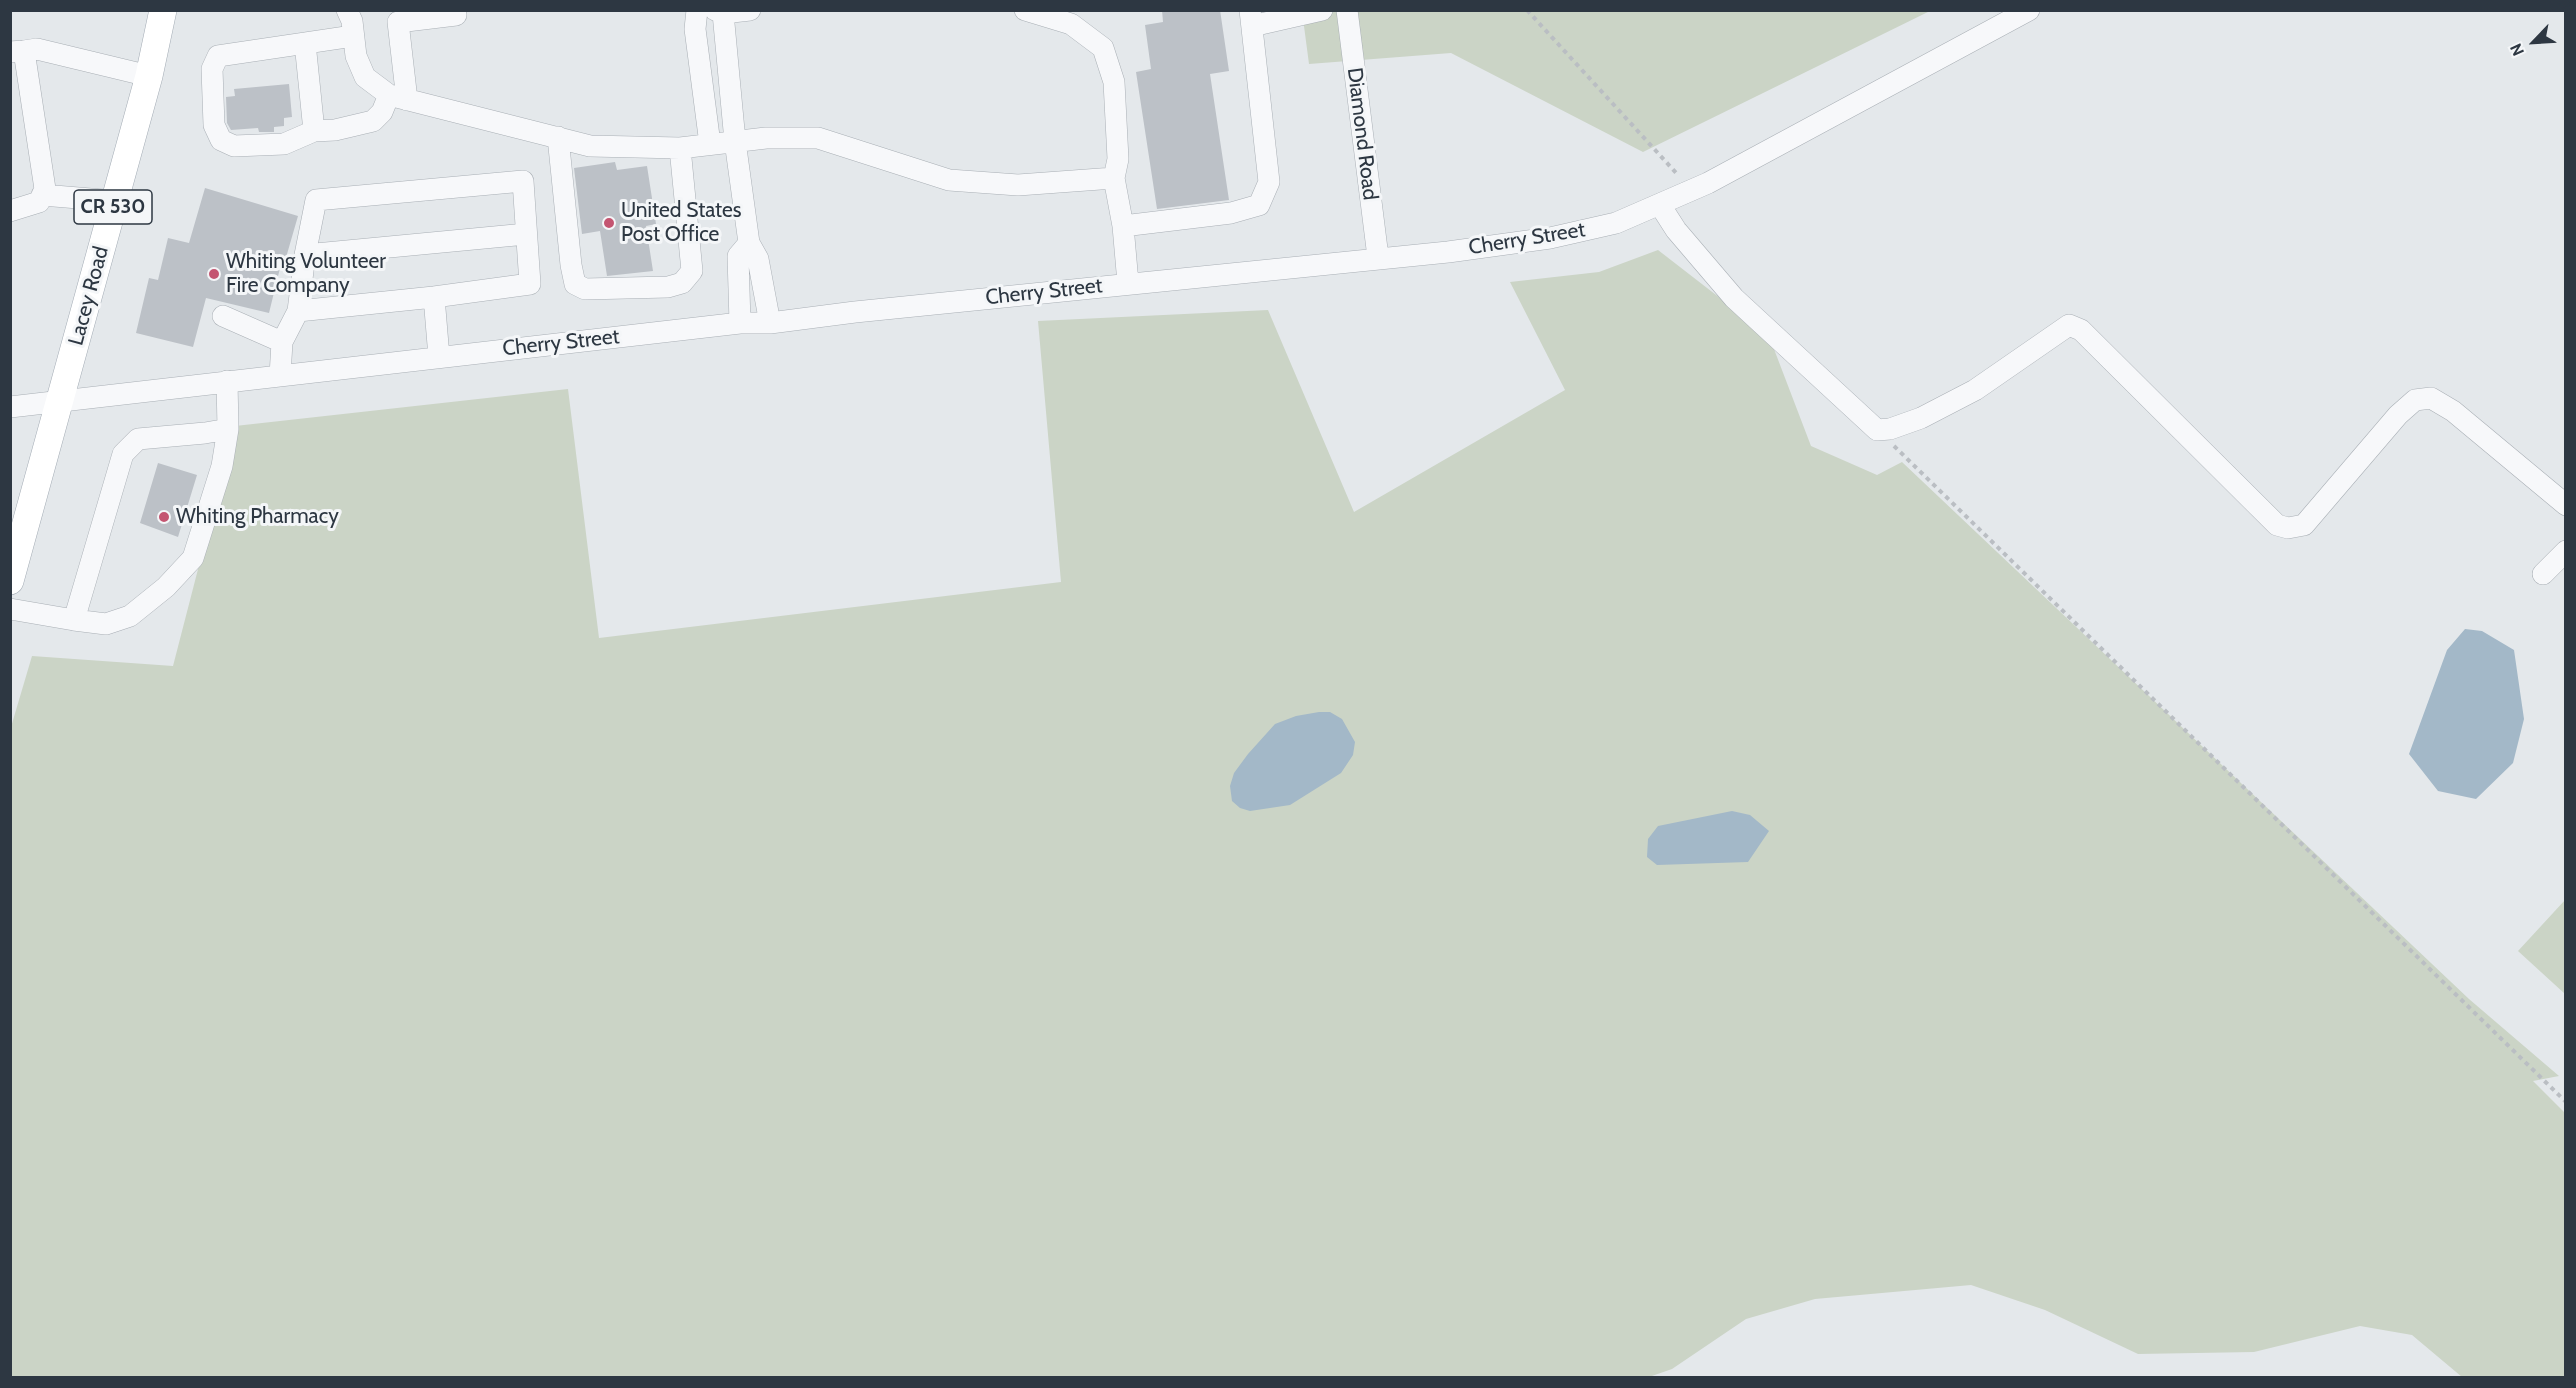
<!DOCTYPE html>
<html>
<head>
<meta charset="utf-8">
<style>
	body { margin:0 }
	#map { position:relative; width:2576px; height:1388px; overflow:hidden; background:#e4e8eb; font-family:Cabin,sans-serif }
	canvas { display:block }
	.frame { position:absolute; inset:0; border:12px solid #2d3742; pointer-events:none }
	.north { position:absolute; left:2504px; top:12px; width:60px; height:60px; -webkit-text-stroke:4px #f4f6f8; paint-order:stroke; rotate:245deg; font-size:16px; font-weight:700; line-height:24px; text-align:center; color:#2d3742 }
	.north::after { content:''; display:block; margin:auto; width:21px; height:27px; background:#2d3742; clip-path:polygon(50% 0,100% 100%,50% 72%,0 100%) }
</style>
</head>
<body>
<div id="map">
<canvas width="2576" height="1388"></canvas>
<div class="frame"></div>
<div class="north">N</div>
</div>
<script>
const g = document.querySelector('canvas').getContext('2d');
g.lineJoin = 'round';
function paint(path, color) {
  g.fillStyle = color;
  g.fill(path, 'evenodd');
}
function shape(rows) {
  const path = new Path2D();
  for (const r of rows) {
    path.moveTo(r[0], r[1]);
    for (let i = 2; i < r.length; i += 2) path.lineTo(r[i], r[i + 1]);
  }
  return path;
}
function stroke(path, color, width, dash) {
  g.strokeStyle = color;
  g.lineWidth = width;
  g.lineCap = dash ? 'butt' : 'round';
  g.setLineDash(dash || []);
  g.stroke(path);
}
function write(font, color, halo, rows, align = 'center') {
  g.font = font + ' Cabin,sans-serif';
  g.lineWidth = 6;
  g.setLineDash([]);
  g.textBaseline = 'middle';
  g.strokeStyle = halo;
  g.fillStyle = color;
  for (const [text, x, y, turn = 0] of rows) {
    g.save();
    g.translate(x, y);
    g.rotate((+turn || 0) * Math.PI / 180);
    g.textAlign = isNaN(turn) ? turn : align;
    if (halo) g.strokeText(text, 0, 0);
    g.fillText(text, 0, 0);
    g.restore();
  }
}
const green = shape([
	[1302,11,1930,11,1643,152,1451,53,1309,64],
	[1658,250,1769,336,1811,446,1877,475,1902,462,2469,999,2559,1076,2533,1081,2565,1113,2565,1377,2462,1377,2412,1335,2360,1326,2254,1352,2138,1354,2045,1310,1971,1285,1815,1299,1746,1319,1672,1369,1649,1377,11,1378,11,727,32,656,173,666,235,426,568,389,599,638,1061,582,1038,321,1268,310,1354,512,1565,390,1510,282,1599,272],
	[2565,900,2565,994,2518,951]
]);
const water = shape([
	[2465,629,2482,631,2514,650,2524,719,2513,763,2476,799,2438,791,2409,754,2447,650],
	[1319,712,1330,712,1342,719,1355,742,1353,755,1341,773,1290,805,1250,811,1240,808,1232,801,1230,786,1234,773,1248,754,1275,724,1296,716],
	[1732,811,1750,815,1769,831,1748,862,1657,865,1647,857,1648,839,1658,826]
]);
const building = shape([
	[1162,10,1220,10,1229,71,1210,74,1229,200,1157,209,1136,72,1151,69,1145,25,1163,22],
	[289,84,292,117,284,118,284,126,274,127,274,132,259,132,258,128,231,130,227,123,226,97,235,96,234,89],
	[615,162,617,170,647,166,656,224,646,226,653,271,607,276,600,231,582,234,574,168],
	[205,188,298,216,285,261,282,260,269,313,206,298,193,347,136,333,149,278,158,280,168,238,189,243],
	[158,463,197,475,178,537,140,523]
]);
const path = shape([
	[1527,10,1678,175],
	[1894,446,2566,1102]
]);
const minor = shape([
	[347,10,352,21,356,56,365,77,389,95,590,146,680,148,766,138,818,138,949,180,1018,185,1114,178,1118,159,1114,82,1103,48,1071,24,1025,10],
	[697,10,695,29,710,144],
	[715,10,723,13,750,10],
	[1347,10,1378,257],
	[723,13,735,141,749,243],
	[1252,26,1322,10],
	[353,36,218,56,212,69,214,125,221,140,234,146,284,144,314,131,335,130,373,121,382,112,389,95],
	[305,43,314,131],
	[24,51,37,49,149,76],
	[10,52,24,51,45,189,39,202,10,211],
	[407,100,398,22,456,15,455,10],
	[558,137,571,265,575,284,585,289,668,287,682,283,692,271,680,148],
	[1114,178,1123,226],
	[42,195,115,201],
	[1660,205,1676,230,1734,298,1877,430,1890,429,1921,418,1975,390,2069,325,2081,330,2277,525,2288,528,2304,525,2398,415,2415,400,2431,398,2453,411,2566,505],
	[305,255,526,234],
	[1128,283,1123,226,1231,213,1259,205,1269,182,1250,10],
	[434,297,439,357],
	[223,316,282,342],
	[740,323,738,256,749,243,758,259,770,323],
	[280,376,282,342,298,311,305,255,316,200,523,181,530,284,434,297,298,311],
	[10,407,740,323,770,323,855,312,1448,252,1550,238,1616,223,1708,183,2029,10],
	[2543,574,2566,551],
	[10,609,74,620,123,454,138,439,205,433,228,429],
	[74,620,106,624,130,616,166,587,193,558,222,466,228,429,227,381]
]);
const major = shape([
	[10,581,149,76,163,10]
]);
const markers = [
	[609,223,6,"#c45571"],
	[214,274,6,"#c45571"],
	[164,517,6,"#c45571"]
];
const shields = [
	[113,207,78]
];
const shieldNames = [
	["CR 530",113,207]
];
const streetNames = [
	["Diamond Road",1362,134,83],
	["Cherry Street",1527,239,-9],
	["Cherry Street",1044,292,-6],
	["Lacey Road",89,296,-75],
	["Cherry Street",561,343,-6]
];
const poiNames = [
	["United States",621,211],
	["Post Office",621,235],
	["Whiting Volunteer",226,262],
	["Fire Company",226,286],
	["Whiting Pharmacy",176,517]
];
paint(green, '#cbd4c6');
paint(water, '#a3b8c8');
paint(building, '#bcc1c7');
stroke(minor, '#a9afb5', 22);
stroke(major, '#a5adb6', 28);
stroke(path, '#babec3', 4, [4.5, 4.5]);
stroke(minor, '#f7f8fa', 21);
stroke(major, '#fff', 27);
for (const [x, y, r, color] of markers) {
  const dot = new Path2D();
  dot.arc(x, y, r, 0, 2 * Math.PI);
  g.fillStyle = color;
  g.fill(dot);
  stroke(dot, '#f4f6f8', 2);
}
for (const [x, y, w] of shields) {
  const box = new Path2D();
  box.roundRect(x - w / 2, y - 17, w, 34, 4.5);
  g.fillStyle = '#f4f6f8';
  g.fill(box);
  stroke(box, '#2d3742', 1.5);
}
write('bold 20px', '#2d3742', null, shieldNames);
write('21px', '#2d3742', '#f4f6f8', streetNames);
write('21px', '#2d3742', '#f4f6f8', poiNames, 'left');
</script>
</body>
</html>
